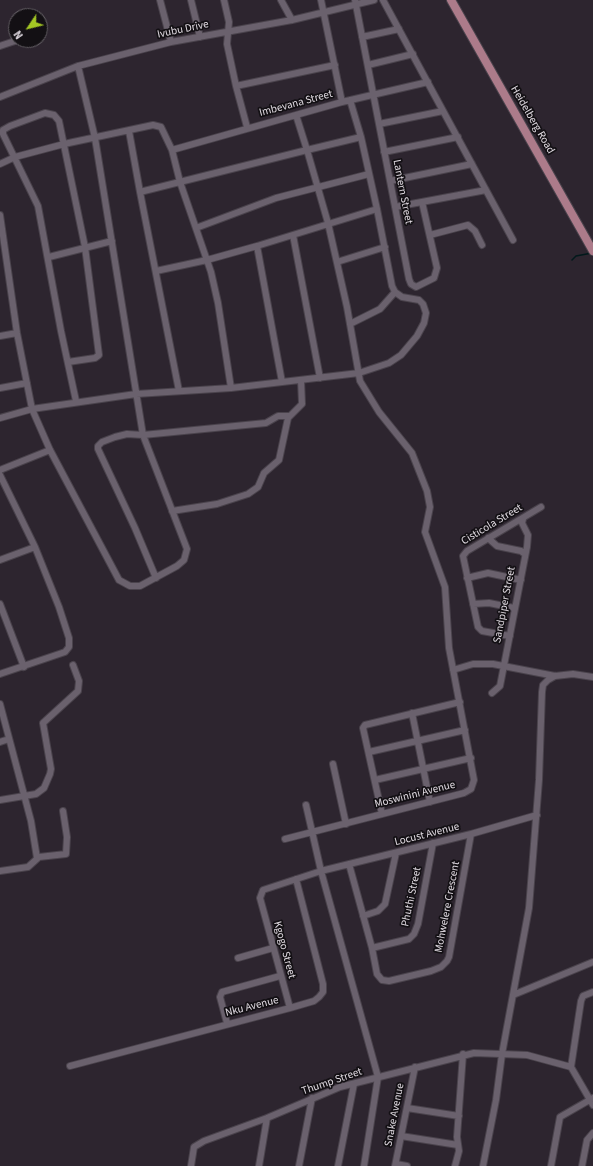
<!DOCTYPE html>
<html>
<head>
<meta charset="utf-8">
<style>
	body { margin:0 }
	#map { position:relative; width:593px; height:1166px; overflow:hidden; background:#2d252f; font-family:"Source Sans 3",sans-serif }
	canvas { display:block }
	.north { position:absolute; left:8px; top:8px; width:40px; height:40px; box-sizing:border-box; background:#131014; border:1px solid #656166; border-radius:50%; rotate:235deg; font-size:11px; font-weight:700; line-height:16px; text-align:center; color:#e1dbe2 }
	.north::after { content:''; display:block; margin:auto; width:14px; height:18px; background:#a4c824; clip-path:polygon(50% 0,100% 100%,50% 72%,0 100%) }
</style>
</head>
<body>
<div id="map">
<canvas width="593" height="1166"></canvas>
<div class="north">N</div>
</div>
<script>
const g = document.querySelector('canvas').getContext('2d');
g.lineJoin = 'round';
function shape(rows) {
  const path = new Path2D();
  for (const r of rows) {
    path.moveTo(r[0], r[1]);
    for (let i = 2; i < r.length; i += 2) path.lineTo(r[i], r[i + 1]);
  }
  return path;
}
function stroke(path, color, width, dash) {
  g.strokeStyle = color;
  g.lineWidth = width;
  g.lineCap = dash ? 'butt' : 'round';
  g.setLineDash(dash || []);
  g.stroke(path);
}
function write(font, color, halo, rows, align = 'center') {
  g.font = font + ' "Source Sans 3",sans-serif';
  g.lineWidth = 3.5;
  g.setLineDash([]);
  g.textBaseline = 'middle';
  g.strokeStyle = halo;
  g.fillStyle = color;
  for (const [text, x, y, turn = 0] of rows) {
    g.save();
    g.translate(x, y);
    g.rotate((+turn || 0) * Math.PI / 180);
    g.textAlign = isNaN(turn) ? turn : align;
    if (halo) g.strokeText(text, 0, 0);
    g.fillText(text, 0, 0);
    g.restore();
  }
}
const stream = shape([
	[572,260,576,256,592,253]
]);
const minor = shape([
	[160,0,171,42],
	[191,0,200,37],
	[224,0,229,22,227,44,236,86],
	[281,0,292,20],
	[321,0,342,102],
	[355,0,409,279,411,284,416,287,434,278,437,268,422,202],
	[383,0,513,240],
	[362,37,399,29],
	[0,46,18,40],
	[368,65,413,54],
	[78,66,95,138,143,435,127,434,115,437,102,442,98,446,98,449,135,528,156,578],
	[0,97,78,66,171,42,292,20,374,0],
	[379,124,443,111],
	[247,127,236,86,335,65],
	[129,131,140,192,307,150,296,115],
	[172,150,342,102,428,82],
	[384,152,458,137],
	[0,164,15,157,64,144,153,125,161,127,172,150,180,182,211,272,218,303,231,388],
	[390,181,472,164],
	[140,192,179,391],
	[395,207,486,190],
	[0,215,17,333,32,409,50,450,119,580,130,586,140,586,177,566,184,560,187,549,143,435,266,423,278,416,289,416],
	[196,228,276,198,369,174],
	[293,235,320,378],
	[430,235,468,225,475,231,482,245],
	[257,246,377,209],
	[49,257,112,241],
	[337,262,385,247],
	[156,271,207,260,257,246,282,382],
	[350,324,380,309,395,292],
	[0,336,17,333],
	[68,362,95,358,99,355,85,247,59,121,54,115,45,113,10,126,3,130,3,134,38,206,61,331,76,401],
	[0,388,27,383],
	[0,418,32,409,136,394,231,388,359,373,389,363,401,355,417,336,424,323,426,313,423,304,419,300,402,297,395,292,392,286,377,209,361,137,350,100],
	[0,470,50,450],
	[0,475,35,547,0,560],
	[172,511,217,504,248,494,258,487,264,473,279,460,288,418,302,404,301,380],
	[488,538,497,546,521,551,525,554],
	[467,578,488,573,521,580],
	[0,604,24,667],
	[473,604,489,603,514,608],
	[510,636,482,631,478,627,463,556,467,551,541,507],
	[453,670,473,664,493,664,555,676,573,674,593,677],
	[0,674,65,652,69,647,69,638,59,607,35,547],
	[492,693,500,686,527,547,528,535,522,523,523,519],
	[0,704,31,821,37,858],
	[412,713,430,802],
	[0,742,9,739],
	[369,752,465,730],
	[333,764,346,824],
	[375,780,471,758],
	[0,800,36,794,44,788,50,774,51,769,43,723,78,691,79,681,73,665],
	[306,805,321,871,378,1077,364,1166],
	[382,814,363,728,365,725,460,702],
	[285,839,464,793,471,789,474,780,449,648,445,587,425,532,430,507,427,491,412,453,379,412,360,381,347,307,328,223,307,150,361,137],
	[349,864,372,948,377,974,382,980,389,981,431,971,441,967,447,961,449,957,471,834],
	[0,871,28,867,39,857,66,854,67,837,63,811],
	[363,916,378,911,385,904,396,853],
	[372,948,409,939,414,934,418,924,433,843],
	[238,958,273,948],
	[513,995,593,962],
	[290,1008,260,898,263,890,321,871,471,834,537,815],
	[227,1023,220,997,222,992,280,976],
	[70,1066,290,1008,314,1001,319,997,323,992,323,984,296,879],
	[571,1067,581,1001,583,996,593,992],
	[407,1108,459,1116],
	[401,1136,458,1145],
	[396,1164,407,1166],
	[191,1166,194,1147,204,1141,267,1118,340,1087,474,1053,527,1055,571,1067,593,1105],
	[259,1166,267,1118],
	[299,1166,312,1098],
	[338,1166,354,1084],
	[395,1166,415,1067],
	[455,1166,459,1151,457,1137,463,1054],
	[483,1166,496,1100,502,1054,529,908,539,780,542,692,543,685,548,680,555,676],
	[551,1166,560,1117,593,1098],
	[582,1166,587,1140,593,1133]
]);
const major = shape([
	[451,0,593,251]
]);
const streetNames = [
	["Ivubu Drive",183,30,-12],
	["Imbevana Street",296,104,-15],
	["Heidelberg Road",532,120,60],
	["Lantern Street",402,192,79],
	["Cisticola Street",492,525,-31],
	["Sandpiper Street",505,605,-79],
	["Moswinini Avenue",415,795,-14],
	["Locust Avenue",427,835,-14],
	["Phuthi Street",412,897,-78],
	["Mohwelere Crescent",448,907,-79],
	["Kgogo Street",284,950,75],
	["Nku Avenue",252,1007,-14],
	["Thump Street",332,1082,-19],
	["Snake Avenue",395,1115,-79]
];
stroke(stream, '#01191b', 1.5);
stroke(minor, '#4a434c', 8);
stroke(major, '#4a434c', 10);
stroke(minor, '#6a616d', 6);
stroke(major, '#ac7b8a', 8);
write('11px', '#e1dbe2', '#131014', streetNames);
</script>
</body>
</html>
